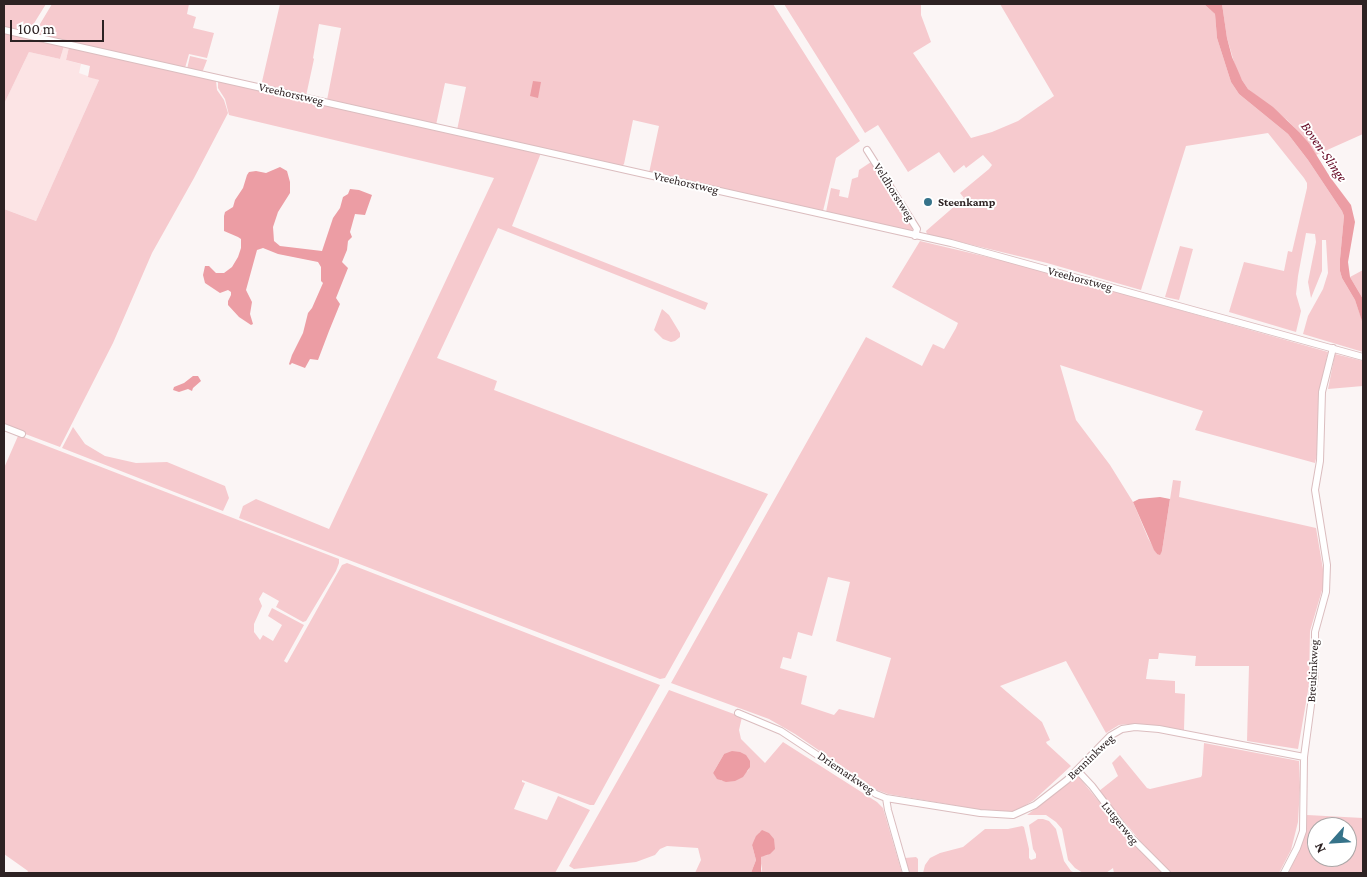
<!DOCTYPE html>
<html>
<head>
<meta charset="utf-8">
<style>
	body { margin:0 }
	#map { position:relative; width:1367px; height:877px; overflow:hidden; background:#fbf5f5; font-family:"Crimson Pro",serif }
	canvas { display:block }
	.frame { position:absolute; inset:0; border:5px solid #2d2223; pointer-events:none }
	.north { position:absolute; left:1307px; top:817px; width:50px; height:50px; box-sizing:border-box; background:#fff; border:1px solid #aba7a7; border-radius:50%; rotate:244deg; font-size:14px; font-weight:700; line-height:20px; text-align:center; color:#2d2223 }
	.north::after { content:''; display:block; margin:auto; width:18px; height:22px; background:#36738a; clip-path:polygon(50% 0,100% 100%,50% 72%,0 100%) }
	.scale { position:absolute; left:10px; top:20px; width:94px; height:22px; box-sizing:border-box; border:2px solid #2d2223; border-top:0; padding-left:6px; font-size:15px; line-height:18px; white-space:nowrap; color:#2d2223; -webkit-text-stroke:4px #fff; paint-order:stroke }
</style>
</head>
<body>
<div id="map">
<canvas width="1367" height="877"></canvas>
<div class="frame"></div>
<div class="north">N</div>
<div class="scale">100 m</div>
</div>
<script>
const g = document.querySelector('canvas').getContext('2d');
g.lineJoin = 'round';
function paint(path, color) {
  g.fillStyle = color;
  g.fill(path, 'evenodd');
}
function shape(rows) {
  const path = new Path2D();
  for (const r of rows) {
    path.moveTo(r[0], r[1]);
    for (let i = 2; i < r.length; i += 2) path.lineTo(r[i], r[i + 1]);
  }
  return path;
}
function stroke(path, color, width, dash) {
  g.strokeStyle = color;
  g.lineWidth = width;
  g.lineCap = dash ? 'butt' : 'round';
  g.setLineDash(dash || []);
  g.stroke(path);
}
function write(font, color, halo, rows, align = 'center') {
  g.font = font + ' "Crimson Pro",serif';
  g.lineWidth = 4;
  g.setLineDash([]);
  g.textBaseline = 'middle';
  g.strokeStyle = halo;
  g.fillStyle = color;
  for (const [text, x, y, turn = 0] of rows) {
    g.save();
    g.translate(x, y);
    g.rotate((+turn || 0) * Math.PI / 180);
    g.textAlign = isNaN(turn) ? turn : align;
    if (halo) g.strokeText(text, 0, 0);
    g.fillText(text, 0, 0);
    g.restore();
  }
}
const built = shape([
	[64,46,69,47,66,60,81,64,79,73,99,80,36,221,4,209,4,104,29,52,60,59]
]);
const green = shape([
	[4,4,46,4,28,33,4,27],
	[52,4,189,4,187,14,196,17,193,28,214,33,207,58,189,54,185,68,34,34],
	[280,4,773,4,860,141,836,158,823,211,649,173,659,126,633,120,624,164,621,167,457,130,466,87,445,83,436,125,327,100,341,28,319,24,313,58,314,59,306,96,261,86],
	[784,4,921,4,921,15,931,42,913,53,971,138,992,132,1018,121,1054,96,1000,4,1204,4,1215,14,1217,38,1231,82,1239,94,1288,134,1308,160,1342,211,1344,216,1340,259,1340,271,1342,278,1355,300,1362,320,1363,352,1303,334,1308,316,1323,289,1328,273,1326,240,1322,240,1322,271,1311,298,1308,282,1316,242,1315,234,1306,233,1298,276,1296,294,1301,311,1296,332,1229,312,1244,262,1284,271,1288,251,1292,252,1307,188,1307,183,1304,178,1268,133,1186,146,1141,290,1047,263,927,234,926,231,964,198,960,193,989,169,992,165,983,155,966,168,964,165,954,173,939,152,908,172,878,125,865,133],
	[1222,4,1363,4,1363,134,1316,155,1309,143,1287,120,1248,89,1242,80,1236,69,1227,38],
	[4,32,64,46,60,59,29,52,4,104],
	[69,47,216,81,217,90,224,100,228,113,194,178,152,253,113,343,60,447,4,426,4,209,36,221,99,80,88,77,90,66,66,60],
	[190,56,207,60,202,73,187,69],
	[218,81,541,153,512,226,708,303,705,310,498,228,437,358,497,381,494,390,768,494,665,678,660,679,239,518,243,506,256,499,329,529,494,178,229,115,225,99,218,88],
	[871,162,913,229,911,231,826,212,831,188,840,190,839,196,848,198,852,179,858,177,859,170],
	[920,241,1021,265,1328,352,1319,395,1319,446,1315,463,1195,430,1203,411,1060,365,1076,420,1110,465,1133,502,1148,538,1157,554,1162,551,1173,480,1181,481,1179,497,1316,528,1324,575,1323,587,1310,631,1309,685,1298,749,1247,741,1249,666,1195,666,1196,656,1159,653,1158,659,1149,659,1146,679,1175,681,1175,693,1185,694,1184,730,1128,724,1119,725,1106,733,1066,661,1000,686,1042,722,1050,740,1046,742,1047,744,1071,766,1034,800,1018,810,1005,814,888,794,877,790,795,734,769,719,671,683,866,337,922,366,933,344,944,349,956,328,958,323,892,287],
	[828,577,850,582,836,641,891,658,874,718,839,709,834,715,801,704,807,676,780,668,783,657,791,659,798,632,812,636],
	[1180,246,1193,249,1179,300,1165,297],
	[1363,270,1363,299,1350,277],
	[662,309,669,315,680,333,680,337,675,341,671,342,663,339,654,330],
	[1335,354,1363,361,1363,386,1328,389],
	[73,427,85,444,105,456,136,463,167,462,225,486,229,498,223,511,62,448],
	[18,436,21,436,339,559,339,563,336,571,306,621,303,622,276,607,279,601,263,592,259,599,262,606,254,624,254,632,260,640,263,635,273,641,282,625,268,616,272,608,304,625,284,661,287,663,342,565,347,563,660,685,594,805,590,805,522,780,522,782,525,783,514,809,547,820,558,796,590,810,555,873,27,873,28,871,4,854,4,468],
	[669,690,742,717,739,730,741,739,765,763,783,742,877,802,883,808,902,873,761,873,762,869,760,858,762,856,768,855,760,832,752,845,756,860,751,873,695,873,701,860,698,848,667,846,660,849,655,855,636,862,574,869,569,866],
	[724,754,750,764,748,771,722,781,717,778,713,773],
	[1204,743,1299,761,1300,787,1298,822,1291,850,1279,873,1171,873,1141,842,1099,791,1118,776,1112,763,1120,755,1147,788,1150,789,1201,777,1202,775],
	[1078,776,1132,842,1162,873,1114,873,1113,868,1106,873,1083,873,1075,868,1068,860,1062,829,1056,822,1046,815,1027,815],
	[1307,815,1363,818,1363,873,1288,873,1298,854,1303,840],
	[1317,827,1347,827,1347,857,1317,857],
	[1038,819,1043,819,1049,821,1056,829,1064,861,1071,871,1075,873,923,873,925,865,930,858,940,853,963,847,985,829,1008,829,1022,826,1024,827,1029,849,1029,858,1031,860,1034,859,1036,858,1036,854,1033,849,1029,825],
	[916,857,918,859,918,873,909,873,905,858]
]);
const water = shape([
	[1204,4,1222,4,1227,38,1232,57,1242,80,1248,89,1273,107,1299,132,1309,143,1330,177,1351,205,1355,222,1348,262,1350,277,1363,299,1363,324,1355,300,1342,278,1340,271,1340,259,1344,216,1342,211,1308,160,1288,134,1239,94,1231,82,1217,38,1215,14],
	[533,81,541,82,538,98,530,96],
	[280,167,287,171,290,182,290,193,278,212,273,227,274,241,280,246,322,251,333,218,340,208,343,197,348,194,350,189,359,190,372,195,365,215,355,214,350,232,352,237,348,241,347,250,342,262,348,268,336,298,340,304,329,331,318,360,310,359,305,368,292,363,290,365,289,364,292,355,303,333,308,313,312,308,323,283,321,281,321,267,318,262,278,254,263,248,257,250,246,290,252,302,250,314,253,324,251,325,239,317,228,305,228,301,231,295,231,292,228,290,220,293,205,283,203,275,205,266,209,266,216,273,224,273,232,267,238,257,241,248,241,239,238,237,224,231,224,216,225,212,233,207,235,200,243,188,247,175,249,172,256,171,266,173],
	[193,376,198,376,201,381,193,388,192,391,188,389,179,392,173,390,174,387,184,383],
	[1160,497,1170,499,1162,551,1160,555,1157,554,1154,550,1133,502,1139,499],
	[732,751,740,752,746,755,750,761,750,767,743,777,735,781,726,782,717,779,713,773,724,754],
	[762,830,769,833,774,839,775,849,770,854,761,857,761,873,751,873,756,860,752,845,756,836]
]);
const minor = shape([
	[4,30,951,243,1363,357],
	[867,150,917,229,915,236],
	[4,427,22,434],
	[738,713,781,731,876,794,886,798,980,813,1013,815,1035,805,1067,780,1110,736,1122,729,1135,727,1159,729,1304,757],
	[1077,770,1092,786,1130,836,1167,873],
	[886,798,888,810,906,873],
	[1284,873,1297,848,1303,831,1304,757,1315,675,1315,632,1326,592,1327,565,1315,490,1320,461,1322,392,1333,348]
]);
const markers = [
	[928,202,5,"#36738a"]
];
const streetNames = [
	["Vreehorstweg",291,94,13],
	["Vreehorstweg",686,183,13],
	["Veldhorstweg",894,192,58],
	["Vreehorstweg",1080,279,15],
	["Breukinkweg",1313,671,-87],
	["Benninkweg",1091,757,-44],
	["Driemarkweg",846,773,34],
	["Lutgerweg",1120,823,51]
];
const poiNames = [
	["Steenkamp",938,202]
];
const waterNames = [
	["Boven-Slinge",1324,152,55]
];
paint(built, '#fce4e5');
paint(green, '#f6cace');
paint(water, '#ec9da4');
stroke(minor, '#dbbdbf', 8);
stroke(minor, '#fff', 6);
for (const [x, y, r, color] of markers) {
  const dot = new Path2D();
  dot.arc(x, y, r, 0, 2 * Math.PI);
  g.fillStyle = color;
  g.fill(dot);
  stroke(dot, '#fff', 2);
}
write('12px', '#2d2223', '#fff', streetNames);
write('bold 12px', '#2d2223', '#fff', poiNames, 'left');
write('italic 14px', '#60001d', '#fff', waterNames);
</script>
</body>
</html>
